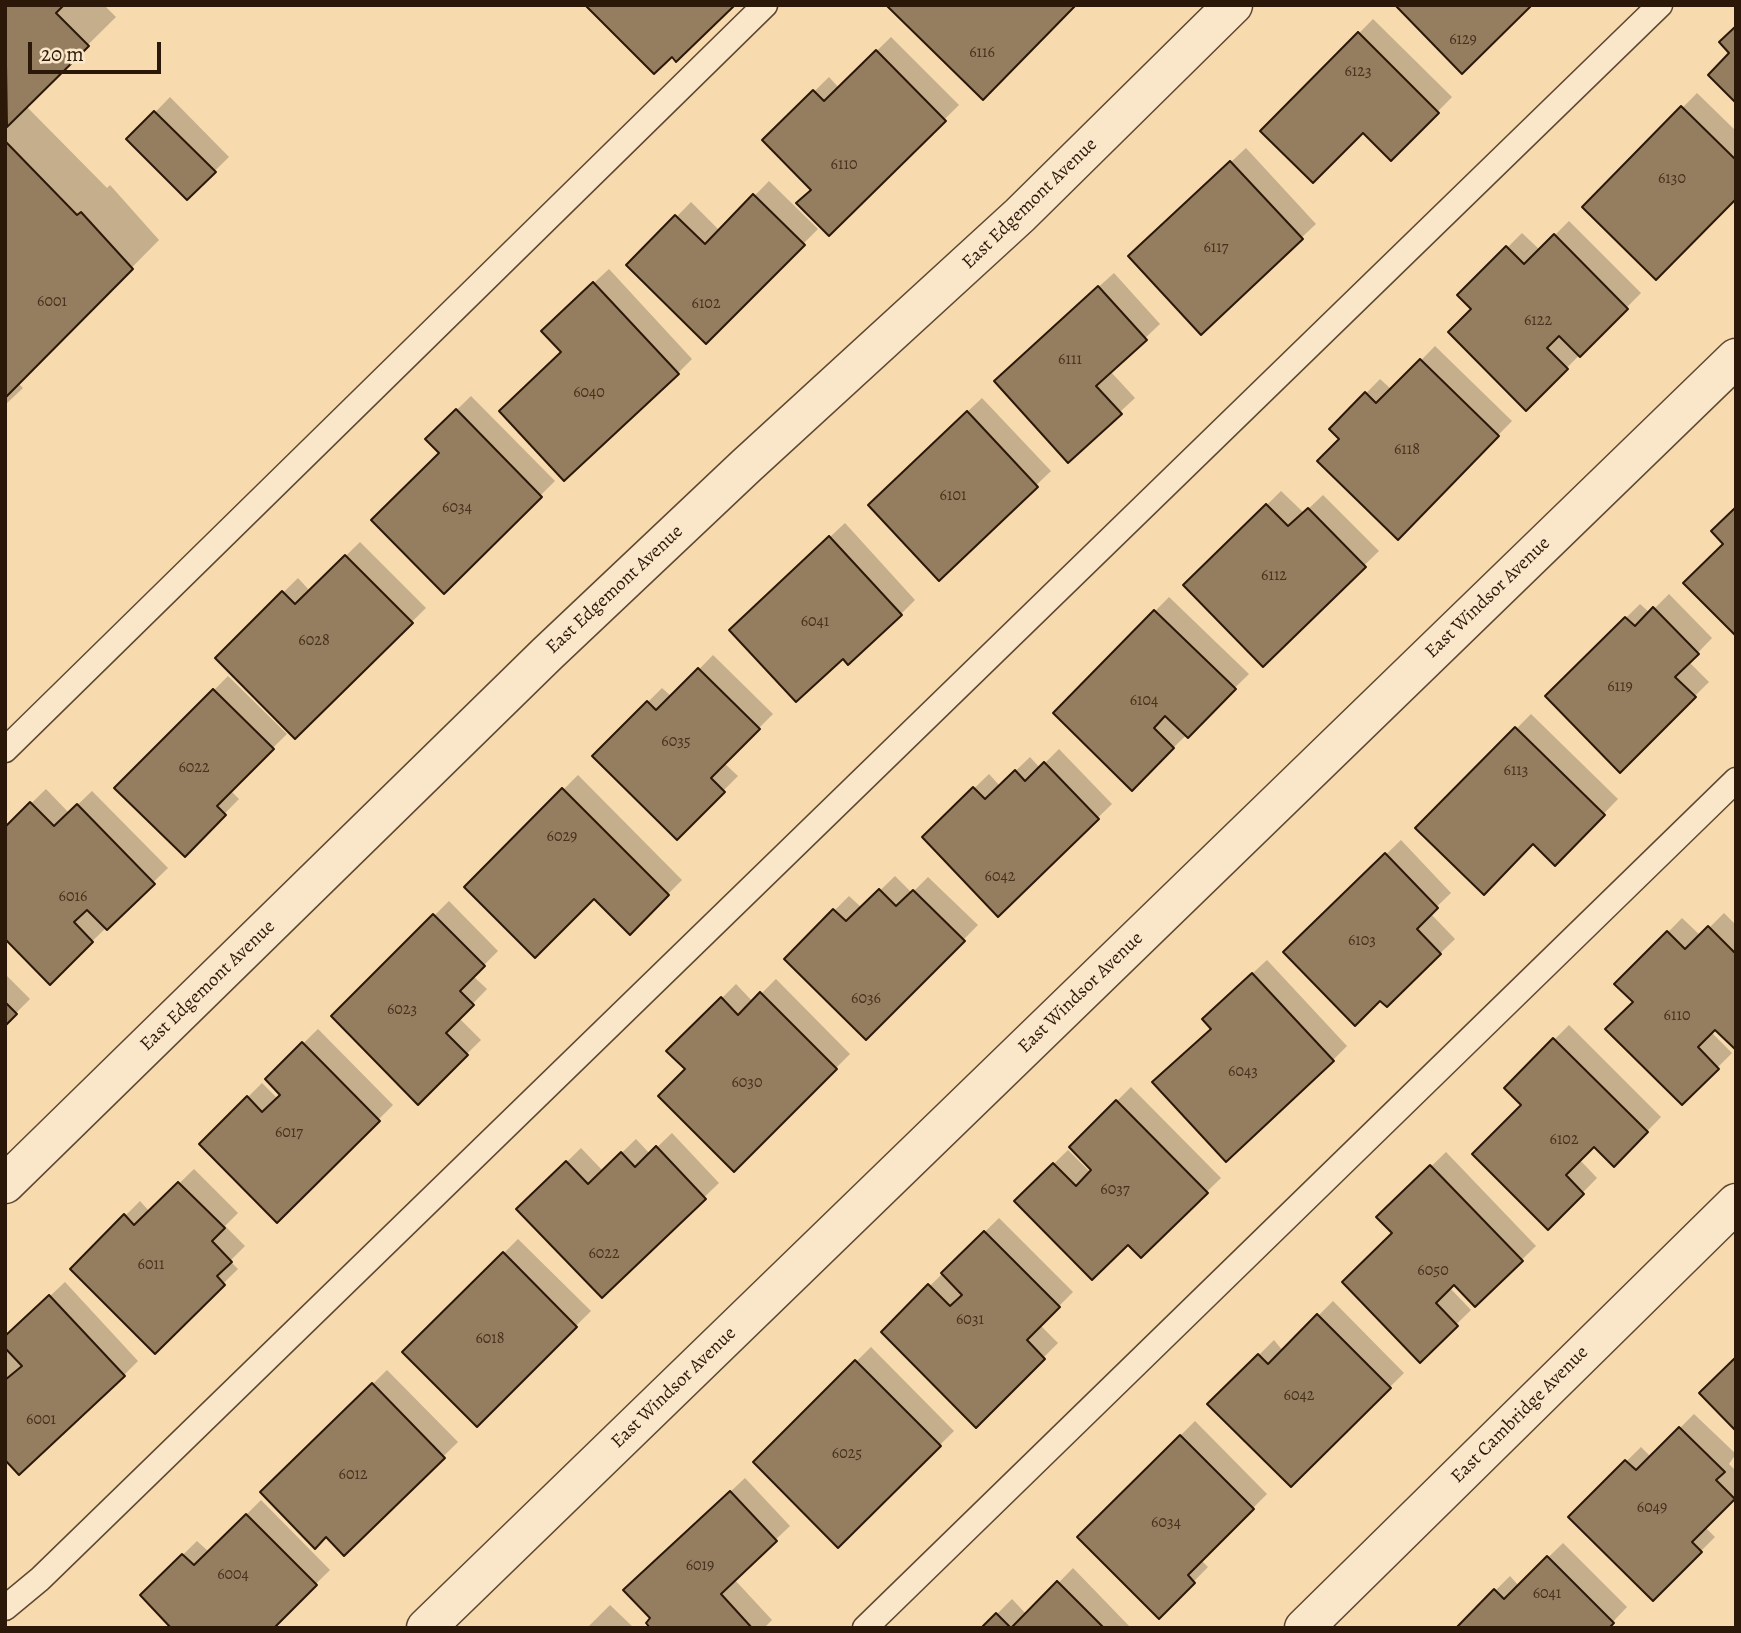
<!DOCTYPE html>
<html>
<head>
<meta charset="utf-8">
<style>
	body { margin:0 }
	#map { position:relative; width:1741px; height:1633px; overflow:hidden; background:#f7daae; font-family:Alegreya,serif }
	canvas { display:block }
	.frame { position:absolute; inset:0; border:7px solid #2b1809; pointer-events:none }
	.scale { position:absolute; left:28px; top:42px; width:133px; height:32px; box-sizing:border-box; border:4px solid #2b1809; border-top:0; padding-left:9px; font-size:21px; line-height:24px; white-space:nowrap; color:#2b1809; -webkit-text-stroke:5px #fae7ca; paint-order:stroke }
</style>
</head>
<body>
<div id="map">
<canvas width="1741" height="1633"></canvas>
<div class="frame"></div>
<div class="scale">20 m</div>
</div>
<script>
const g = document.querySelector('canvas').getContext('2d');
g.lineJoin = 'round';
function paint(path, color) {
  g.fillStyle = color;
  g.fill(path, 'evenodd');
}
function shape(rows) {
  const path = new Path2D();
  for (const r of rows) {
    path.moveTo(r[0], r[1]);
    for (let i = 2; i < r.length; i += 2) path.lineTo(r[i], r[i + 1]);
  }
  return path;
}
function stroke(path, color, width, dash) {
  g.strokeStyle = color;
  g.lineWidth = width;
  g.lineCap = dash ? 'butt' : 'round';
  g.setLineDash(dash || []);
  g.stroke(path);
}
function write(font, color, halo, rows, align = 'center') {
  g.font = font + ' Alegreya,serif';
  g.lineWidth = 5;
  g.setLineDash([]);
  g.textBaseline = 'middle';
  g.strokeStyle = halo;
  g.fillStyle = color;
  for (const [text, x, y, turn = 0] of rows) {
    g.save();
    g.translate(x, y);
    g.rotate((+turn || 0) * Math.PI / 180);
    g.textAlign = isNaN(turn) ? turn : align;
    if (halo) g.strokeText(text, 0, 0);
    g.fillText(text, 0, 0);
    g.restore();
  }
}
const shadow = shape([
	[5,5,104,5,116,17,26,106,107,188,110,185,159,240,18,383,23,388,5,405],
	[1373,19,1452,97,1391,159,1363,131,1263,131],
	[891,37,959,105,829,234,813,189,765,140,829,77,839,88],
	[1697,93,1736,131,1736,197,1585,207],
	[170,97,229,157,187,198,129,139],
	[1246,148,1316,224,1201,332,1145,242],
	[769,181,818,229,706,341,629,265,691,202,720,231],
	[1569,221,1641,293,1526,409,1473,309,1460,295,1522,233,1540,250],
	[609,269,692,359,678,373,563,352,558,316],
	[1114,273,1160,324,1110,371,1135,398,1068,460,1010,367],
	[1435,346,1512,421,1398,537,1342,439,1331,429,1380,379,1392,390],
	[471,396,555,481,444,591,441,453,427,439],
	[982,398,1051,471,939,578,884,490],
	[1281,491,1304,513,1323,495,1379,551,1263,664,1186,585],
	[845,523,915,600,901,614,843,656,746,615],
	[360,542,426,608,295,736,217,658,298,578,310,591],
	[1669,594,1712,638,1689,662,1709,682,1620,770,1547,696,1640,604,1650,613],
	[1169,597,1249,674,1132,788,1055,713],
	[713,655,773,714,724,763,738,776,677,837,594,756,662,688,672,697],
	[228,676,287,734,230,790,239,799,185,854,117,788],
	[1531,714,1618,799,1555,864,1533,842,1418,828],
	[1059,749,1112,804,998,914,924,837,989,774,1000,786,1030,757,1040,768],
	[578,775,682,880,630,932,594,897,466,887],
	[46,789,69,813,92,791,168,868,50,982,5,829],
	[1401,840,1451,893,1430,913,1455,939,1387,1005,1380,998,1285,952],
	[895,876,912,893,928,877,978,925,866,1038,786,959,849,896,862,908],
	[449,901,498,951,473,976,487,989,459,1018,481,1040,418,1102,333,1016],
	[1724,913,1736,925,1736,1048,1715,1027,1711,1032,1732,1053,1682,1103,1635,1002,1617,984,1682,918,1701,936],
	[1267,960,1347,1046,1333,1060,1213,1028,1218,1005],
	[5,974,30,999,5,1024],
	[776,979,850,1054,734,1170,687,1069,669,1051,736,984,753,1002],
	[1569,1025,1661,1117,1614,1165,1594,1144,1579,1159,1597,1178,1548,1228,1524,1105,1506,1088],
	[318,1029,393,1105,277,1221,201,1144,262,1083,278,1099,282,1095,267,1079],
	[1131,1087,1221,1178,1141,1256,1128,1242,1016,1201,1068,1150,1091,1173,1094,1170,1071,1147],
	[672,1133,719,1183,602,1296,519,1209,581,1148,603,1171,636,1139,650,1154],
	[1446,1152,1536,1246,1475,1305,1454,1282,1449,1287,1471,1310,1420,1360,1394,1233,1379,1217],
	[194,1169,238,1213,225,1226,245,1246,230,1261,238,1269,155,1351,72,1269,140,1201,150,1212],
	[999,1218,1073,1292,1040,1325,1058,1343,976,1425,883,1332],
	[518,1239,591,1311,477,1424,405,1352],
	[65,1282,138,1361,124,1375,5,1458,5,1338],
	[1333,1301,1404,1373,1291,1485,1210,1404,1274,1340,1283,1351],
	[871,1347,954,1431,838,1546,755,1462],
	[387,1370,458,1442,344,1554,326,1535,263,1492],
	[1694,1414,1736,1454,1729,1464,1736,1471,1736,1496,1705,1527,1715,1537,1653,1599,1570,1517,1641,1447,1651,1457],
	[1195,1421,1267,1494,1201,1560,1208,1567,1159,1617,1079,1537],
	[745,1478,790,1526,734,1579,772,1620,764,1628,652,1628,653,1618,640,1576],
	[261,1500,330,1570,271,1628,142,1595,197,1541,209,1552],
	[1563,1543,1627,1607,1607,1628,1458,1628,1510,1576,1519,1586],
	[1073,1568,1131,1628,983,1628,1012,1599,1027,1615],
	[610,1605,634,1628,587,1628]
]);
const building = shape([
	[5,5,64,5,56,13,89,46,7,127,5,5],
	[585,5,735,5,676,62,672,57,654,74,585,5],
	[886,5,1076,5,983,100,886,5],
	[1395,5,1532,5,1462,74,1395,5],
	[1736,26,1736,103,1708,75,1729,53,1719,42,1736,26],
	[1358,32,1439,113,1391,161,1363,133,1313,183,1260,131,1358,32],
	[876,50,946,121,829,236,796,203,811,190,762,140,813,90,824,101,876,50],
	[1681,106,1736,160,1736,199,1656,280,1582,207,1681,106],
	[154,111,216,172,187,200,126,139,154,111],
	[5,141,77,215,81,212,133,269,5,398,5,141],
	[1230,161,1303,239,1201,335,1128,256,1230,161],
	[753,194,805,245,706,344,626,265,675,215,705,244,753,194],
	[1554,234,1628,309,1580,357,1559,336,1547,348,1568,369,1526,411,1448,332,1471,309,1457,295,1506,246,1524,264,1554,234],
	[593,282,679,374,564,481,499,411,561,352,541,331,593,282],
	[1098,286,1147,340,1096,386,1122,414,1068,463,994,381,1098,286],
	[1420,359,1499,436,1398,540,1317,461,1339,439,1329,429,1365,392,1376,403,1420,359],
	[456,409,542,497,444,594,371,520,439,453,425,439,456,409],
	[967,411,1038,487,939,581,868,505,967,411],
	[1266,504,1288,526,1308,508,1366,567,1263,667,1183,585,1266,504],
	[1736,507,1736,636,1683,583,1723,544,1711,531,1736,507],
	[829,536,902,615,848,665,843,659,796,702,729,630,829,536],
	[345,555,413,623,295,739,215,658,282,591,295,604,345,555],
	[1653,607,1699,654,1675,677,1696,697,1620,773,1545,696,1625,617,1635,626,1653,607],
	[1154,610,1236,689,1188,738,1165,716,1154,728,1174,748,1132,791,1053,713,1154,610],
	[698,668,760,729,711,778,725,792,677,840,592,756,647,701,656,710,698,668],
	[213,689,274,749,217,806,226,815,185,857,114,788,213,689],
	[1515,727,1605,815,1555,866,1533,844,1484,895,1415,828,1515,727],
	[1044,762,1099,819,998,917,922,837,973,787,985,799,1015,770,1025,781,1044,762],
	[562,788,669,895,630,935,594,899,535,958,464,887,562,788],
	[30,802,54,826,77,804,155,884,107,930,87,910,74,922,93,942,50,985,5,939,5,827,30,802],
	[1385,853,1438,908,1417,929,1441,954,1387,1007,1380,1001,1355,1026,1283,952,1385,853],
	[879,889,896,906,913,890,965,941,866,1040,784,959,833,909,846,921,879,889],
	[433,914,485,966,460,991,474,1005,446,1033,468,1055,418,1105,331,1016,433,914],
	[1708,926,1736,954,1736,1050,1715,1030,1698,1047,1719,1069,1682,1105,1605,1029,1633,1002,1614,984,1667,931,1685,949,1708,926],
	[1252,973,1334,1061,1226,1162,1152,1082,1211,1029,1202,1019,1252,973],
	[760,992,837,1069,734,1172,658,1096,685,1069,666,1051,721,997,738,1015,760,992],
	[5,1002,17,1014,5,1026,5,1002],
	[1553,1038,1648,1132,1614,1167,1594,1147,1566,1175,1584,1194,1548,1230,1472,1154,1521,1105,1504,1088,1553,1038],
	[302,1042,380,1121,277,1223,199,1144,247,1096,262,1112,280,1095,265,1079,302,1042],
	[1116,1100,1208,1193,1141,1258,1128,1245,1092,1280,1014,1201,1053,1163,1076,1186,1091,1170,1069,1147,1116,1100],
	[656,1146,706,1199,602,1298,516,1209,566,1161,588,1184,621,1152,635,1167,656,1146],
	[1430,1165,1523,1261,1475,1307,1454,1285,1436,1303,1458,1326,1420,1363,1342,1282,1392,1233,1376,1217,1430,1165],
	[178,1182,225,1228,212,1241,232,1262,217,1276,225,1285,155,1354,70,1269,124,1214,134,1225,178,1182],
	[984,1231,1060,1307,1027,1340,1045,1359,976,1428,881,1332,928,1284,950,1306,962,1295,941,1273,984,1231],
	[503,1252,577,1327,477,1427,402,1352,503,1252],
	[49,1295,125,1376,19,1475,5,1460,5,1380,22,1366,5,1348,5,1336,49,1295],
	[1317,1314,1391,1388,1291,1487,1207,1404,1258,1354,1268,1364,1317,1314],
	[1736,1357,1736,1431,1699,1393,1736,1357],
	[855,1360,941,1446,838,1548,753,1462,855,1360],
	[372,1383,445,1458,344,1556,326,1537,315,1549,260,1492,372,1383],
	[1679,1427,1725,1472,1716,1480,1735,1499,1692,1542,1702,1552,1653,1601,1568,1517,1625,1460,1636,1470,1679,1427],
	[1180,1435,1254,1509,1188,1575,1195,1583,1159,1619,1077,1537,1180,1435],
	[730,1491,777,1541,721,1594,752,1628,650,1628,646,1623,650,1618,623,1590,730,1491],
	[246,1514,317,1585,274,1628,171,1628,140,1595,182,1554,194,1565,246,1514],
	[1547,1556,1614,1623,1609,1628,1456,1628,1494,1589,1504,1599,1547,1556],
	[1057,1581,1104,1628,1011,1628,1057,1581],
	[996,1613,1011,1628,981,1628,996,1613]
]);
const service = shape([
	[5,750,765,5],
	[5,1608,40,1579,1660,5],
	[865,1628,1736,780]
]);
const minor = shape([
	[5,1184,547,654,746,466,1020,215,1233,5],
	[426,1628,1736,358],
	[1304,1628,1736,1203]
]);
const numberNames = [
	["6129",1463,40],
	["6116",982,53],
	["6123",1358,72],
	["6110",844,165],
	["6130",1672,179],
	["6117",1216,248],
	["6001",52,302],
	["6102",706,304],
	["6122",1538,321],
	["6111",1070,360],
	["6040",589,393],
	["6118",1407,450],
	["6101",953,496],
	["6034",457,508],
	["6112",1274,576],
	["6041",815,622],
	["6028",314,641],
	["6119",1620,687],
	["6104",1144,701],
	["6035",676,742],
	["6022",194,768],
	["6113",1516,771],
	["6029",562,837],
	["6042",1000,877],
	["6016",73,897],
	["6103",1362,941],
	["6036",866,999],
	["6023",402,1010],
	["6110",1677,1016],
	["6043",1243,1072],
	["6030",747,1083],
	["6017",289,1133],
	["6102",1564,1140],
	["6037",1115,1190],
	["6022",604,1254],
	["6011",151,1265],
	["6050",1433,1271],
	["6031",970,1320],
	["6018",490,1339],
	["6042",1299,1396],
	["6001",41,1420],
	["6025",847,1454],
	["6012",353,1475],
	["6049",1652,1508],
	["6034",1166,1523],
	["6019",700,1566],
	["6004",233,1575],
	["6041",1547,1594]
];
const streetNames = [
	["East Edgemont Avenue",1030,204,-44],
	["East Edgemont Avenue",615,590,-43],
	["East Windsor Avenue",1488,598,-44],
	["East Edgemont Avenue",208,986,-44],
	["East Windsor Avenue",1081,993,-44],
	["East Windsor Avenue",674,1388,-44],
	["East Cambridge Avenue",1520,1415,-45]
];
paint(shadow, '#0003');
paint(building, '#957d5f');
stroke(building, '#2b1809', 2);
stroke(service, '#5e4832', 27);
stroke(minor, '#5e4832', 41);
stroke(service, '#fae7ca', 24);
stroke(minor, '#fae7ca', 38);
write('16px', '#46311e', null, numberNames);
write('19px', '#2b1809', '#fae7ca', streetNames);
</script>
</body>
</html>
